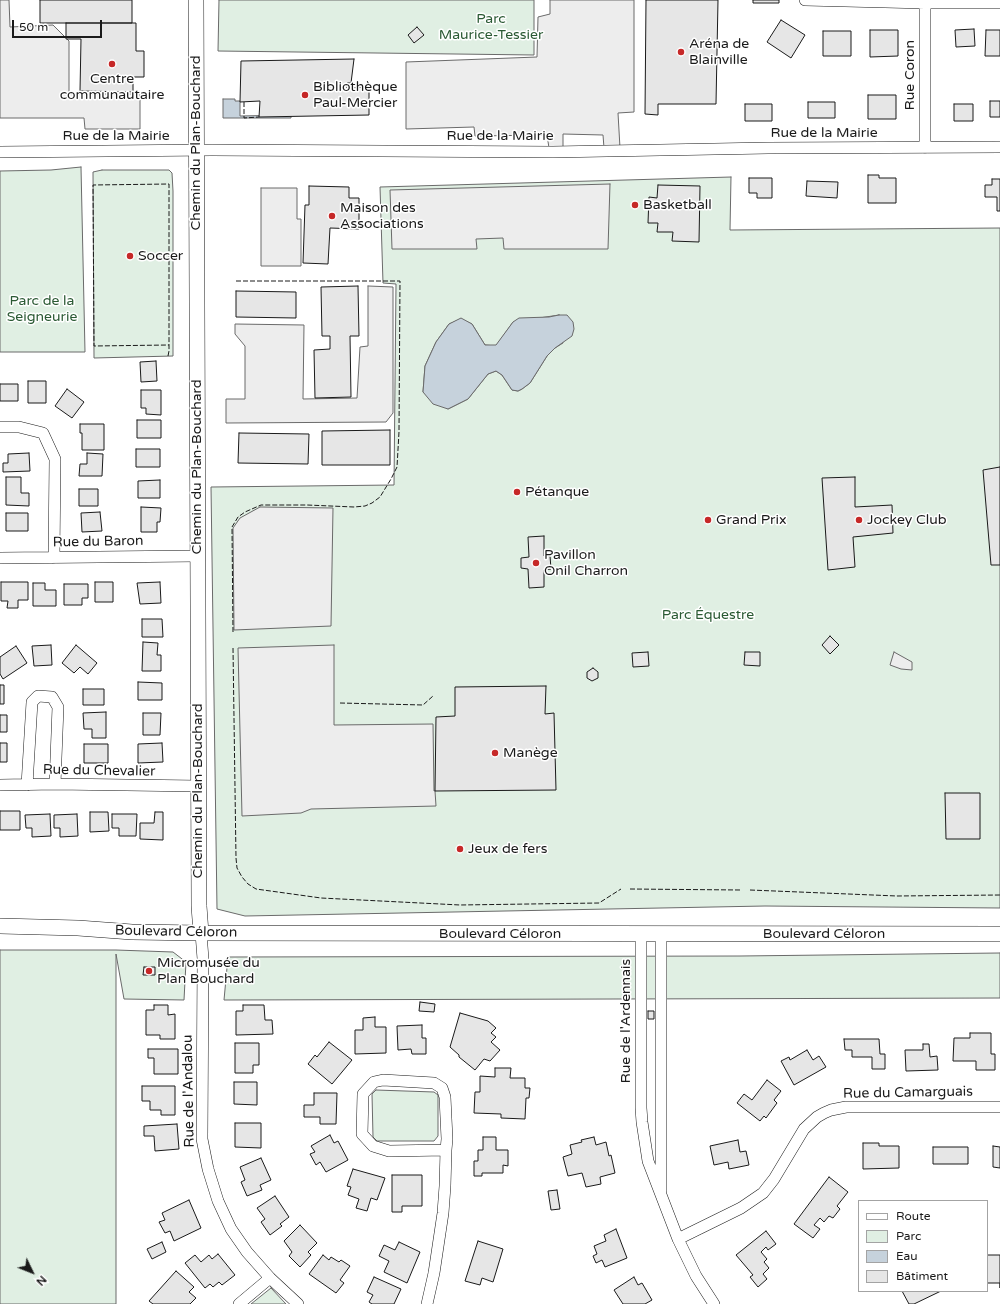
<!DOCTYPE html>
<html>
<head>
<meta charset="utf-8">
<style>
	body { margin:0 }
	#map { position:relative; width:1000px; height:1304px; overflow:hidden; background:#fff; font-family:"Varela Round",sans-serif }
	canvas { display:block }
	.legend { position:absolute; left:858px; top:1200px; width:130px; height:92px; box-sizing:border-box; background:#fff; border:1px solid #a3a3a3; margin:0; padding:5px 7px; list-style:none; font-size:12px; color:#1a1a1a }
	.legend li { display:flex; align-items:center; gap:8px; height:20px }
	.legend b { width:20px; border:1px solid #a3a3a3 }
	.north { position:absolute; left:12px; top:1252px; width:40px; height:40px; -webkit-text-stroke:3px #fff; paint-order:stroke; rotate:133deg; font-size:11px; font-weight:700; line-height:16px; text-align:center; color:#1a1a1a }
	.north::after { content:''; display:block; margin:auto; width:14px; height:18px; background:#1a1a1a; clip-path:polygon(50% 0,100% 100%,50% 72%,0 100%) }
	.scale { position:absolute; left:12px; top:20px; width:90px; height:18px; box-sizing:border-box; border:2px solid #1a1a1a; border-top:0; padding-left:5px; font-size:12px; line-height:14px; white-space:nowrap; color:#1a1a1a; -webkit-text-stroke:3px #fff; paint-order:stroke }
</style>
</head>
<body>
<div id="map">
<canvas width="1000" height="1304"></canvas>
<ul class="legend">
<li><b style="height:5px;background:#fff"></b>Route</li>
<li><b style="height:11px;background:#e0efe3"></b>Parc</li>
<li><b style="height:11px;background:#c6d2dc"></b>Eau</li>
<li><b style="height:11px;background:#e6e6e6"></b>Bâtiment</li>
</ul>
<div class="north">N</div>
<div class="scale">50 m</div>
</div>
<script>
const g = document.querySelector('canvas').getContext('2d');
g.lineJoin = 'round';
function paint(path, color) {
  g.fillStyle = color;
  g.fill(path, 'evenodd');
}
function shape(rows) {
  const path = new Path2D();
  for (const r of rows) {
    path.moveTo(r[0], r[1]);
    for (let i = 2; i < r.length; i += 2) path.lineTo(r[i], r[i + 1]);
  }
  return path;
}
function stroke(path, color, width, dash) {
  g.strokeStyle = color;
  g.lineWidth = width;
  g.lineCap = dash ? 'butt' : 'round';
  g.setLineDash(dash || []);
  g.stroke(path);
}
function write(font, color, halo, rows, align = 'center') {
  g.font = font + ' "Varela Round",sans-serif';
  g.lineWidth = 3;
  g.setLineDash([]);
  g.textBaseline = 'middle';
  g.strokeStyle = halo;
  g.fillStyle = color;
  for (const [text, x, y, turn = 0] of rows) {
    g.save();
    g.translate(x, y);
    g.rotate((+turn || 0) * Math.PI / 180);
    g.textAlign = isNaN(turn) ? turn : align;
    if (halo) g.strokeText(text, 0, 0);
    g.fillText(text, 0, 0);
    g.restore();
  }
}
const green = shape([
	[219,0,534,0,534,55,218,51,219,0],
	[81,167,85,352,0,352,0,171,51,170,81,167],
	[102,170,169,170,172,173,173,191,173,356,94,358,93,172,102,170],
	[731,177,730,230,1000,228,1000,908,765,906,245,916,217,909,211,487,394,485,396,284,383,283,380,187,731,177],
	[559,315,563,343,555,348,547,356,530,383,522,389,518,391,512,390,502,375,496,371,488,374,468,399,448,409,423,392,425,366,436,342,449,324,461,319,472,324,485,345,496,346,513,322,559,315],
	[0,950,116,950,173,952,186,962,184,1000,124,999,116,954,116,1304,0,1304,0,950],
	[1000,953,1000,998,224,1000,228,957,740,956,1000,953],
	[376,1090,434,1092,438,1095,438,1136,434,1141,377,1141,373,1137,372,1094,376,1090],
	[271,1288,286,1304,251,1304,271,1288]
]);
const parking = shape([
	[0,0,9,0,10,27,53,25,69,41,69,94,140,94,140,129,85,129,84,118,0,118,0,0],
	[550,0,634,0,634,112,618,113,620,148,604,148,603,135,563,134,563,148,549,148,547,135,475,136,474,127,406,129,406,62,537,57,538,17,550,14,550,0],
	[610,184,608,249,504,249,503,238,476,239,477,249,392,249,390,190,610,184],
	[261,188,297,188,297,219,301,219,301,266,261,266,261,188],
	[368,286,393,287,393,413,386,422,226,423,226,399,245,399,245,346,235,334,235,324,304,325,303,399,357,398,360,347,368,346,368,286],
	[260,507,333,508,331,626,234,630,233,528,240,518,260,507],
	[334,645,334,725,433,724,434,791,435,791,436,806,311,809,301,813,242,816,238,648,334,645],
	[894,652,912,662,912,670,901,669,890,665,894,652]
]);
const water = shape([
	[223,99,235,99,235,101,240,101,240,116,291,115,291,118,223,118,223,99],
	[559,315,567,315,573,322,574,329,572,336,555,348,547,356,530,383,522,389,518,391,512,390,502,375,496,371,488,374,468,399,448,409,433,404,423,392,425,366,436,342,449,324,461,318,472,324,485,345,496,345,513,322,519,318,549,317,559,315]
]);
const building = shape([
	[40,0,132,0,132,23,40,23,40,0],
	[646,0,718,0,716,104,658,104,658,115,645,114,646,0],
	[753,0,779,0,779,3,753,3,753,0],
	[781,20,805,35,791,58,767,42,781,20],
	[66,23,136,23,136,51,144,51,144,77,133,77,133,92,80,91,81,39,66,39,66,23],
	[417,27,424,35,414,43,408,35,417,27],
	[974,29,975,46,956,47,955,30,974,29],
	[870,30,898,30,898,56,870,57,870,30],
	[986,30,1000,30,1000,56,985,56,986,30],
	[823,31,851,31,851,56,823,56,823,31],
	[354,59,351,83,347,83,347,88,369,87,369,115,259,117,260,101,240,102,241,61,354,59],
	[868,95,896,95,896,119,868,119,868,95],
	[990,101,1000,101,1000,117,990,117,990,101],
	[808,102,835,102,835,118,808,118,808,102],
	[745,104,772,104,772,121,745,121,745,104],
	[954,104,973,104,973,121,954,121,954,104],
	[868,175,879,175,879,178,896,178,896,203,868,203,868,175],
	[749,178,772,178,772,198,757,198,757,193,749,193,749,178],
	[992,179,1000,179,1000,211,997,211,997,197,985,197,985,185,992,185,992,179],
	[807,181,838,182,837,198,806,196,807,181],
	[658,185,700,186,699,242,672,241,673,232,657,232,658,223,648,223,649,197,657,198,658,185],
	[309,186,349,187,349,198,359,198,359,229,330,228,328,264,303,263,305,205,309,205,309,186],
	[358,286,359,336,350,336,351,397,315,398,314,350,330,349,330,336,322,336,321,287,358,286],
	[236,291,296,292,296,318,236,317,236,291],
	[156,361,157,381,141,382,140,362,156,361],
	[28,381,46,381,46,403,28,403,28,381],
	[0,384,18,384,18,401,0,401,0,384],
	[67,389,84,402,72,418,55,406,67,389],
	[141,390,161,390,161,415,146,414,146,408,141,408,141,390],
	[137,420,161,420,161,438,137,438,137,420],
	[80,424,104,424,104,450,82,450,82,433,80,433,80,424],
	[390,430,390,465,322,465,322,431,390,430],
	[239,433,309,434,308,464,238,463,239,433],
	[136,449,160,449,160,467,136,467,136,449],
	[29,453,30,471,3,472,3,463,8,463,8,454,29,453],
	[87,453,103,454,102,476,79,476,80,464,87,464,87,453],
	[1000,467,1000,565,991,565,983,470,1000,467],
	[6,477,21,477,21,493,29,493,29,506,6,505,6,477],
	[855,477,855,507,892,505,893,533,853,537,855,567,828,570,822,478,855,477],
	[160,480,160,498,138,498,138,481,160,480],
	[79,489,98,489,98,506,79,506,79,489],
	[141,507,161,508,160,522,157,522,157,532,141,532,141,507],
	[100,512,102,531,82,532,81,513,100,512],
	[6,513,28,513,28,531,6,531,6,513],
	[544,536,544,556,550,556,551,569,544,570,544,587,529,588,528,569,521,568,521,558,529,557,528,537,544,536],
	[1,582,28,582,28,600,18,600,18,608,7,608,8,601,1,601,1,582],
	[95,582,113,582,113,602,95,602,95,582],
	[160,582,161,603,140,604,137,583,160,582],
	[33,583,45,583,45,590,56,590,56,606,33,606,33,583],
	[64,584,88,584,88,598,82,598,82,605,64,605,64,584],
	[142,619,162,619,163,637,142,637,142,619],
	[830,636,839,645,830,654,822,645,830,636],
	[143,642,158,643,157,655,161,655,161,671,142,671,143,642],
	[51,645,52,665,34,666,32,646,51,645],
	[76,645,97,663,88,674,80,667,74,673,62,663,76,645],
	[16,646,27,663,3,679,0,674,0,657,16,646],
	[648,652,649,666,633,667,632,653,648,652],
	[745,652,760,652,760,666,744,665,745,652],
	[593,668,598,672,598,678,592,681,587,678,587,672,593,668],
	[138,682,162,683,162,700,138,700,138,682],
	[0,685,4,685,4,704,0,704,0,685],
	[546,686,545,714,554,713,556,790,435,791,436,717,455,716,455,687,546,686],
	[83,689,104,689,104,705,83,705,83,689],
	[106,712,106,738,92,738,92,729,84,729,83,713,106,712],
	[143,713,161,713,160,735,143,735,143,713],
	[0,715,7,715,7,732,0,732,0,715],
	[0,743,7,743,7,762,0,762,0,743],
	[162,743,163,762,138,763,138,744,162,743],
	[84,744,108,744,108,763,84,763,84,744],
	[945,793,980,793,980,839,946,839,945,793],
	[0,811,20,811,20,830,0,830,0,811],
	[90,812,108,812,109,831,90,832,90,812],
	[155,812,163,812,163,840,140,839,140,823,154,823,155,812],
	[50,814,51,836,32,837,32,828,26,828,25,815,50,814],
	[77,814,78,836,60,837,60,828,54,828,54,815,77,814],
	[112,814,137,814,136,836,119,836,119,828,112,828,112,814],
	[144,967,155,967,155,975,143,975,144,967],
	[420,1002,435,1004,434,1012,419,1011,420,1002],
	[154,1005,168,1005,168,1015,175,1014,175,1039,160,1039,160,1035,146,1035,146,1010,154,1010,154,1005],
	[243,1005,264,1005,265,1020,272,1020,273,1034,236,1035,236,1011,243,1011,243,1005],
	[648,1011,654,1011,654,1019,648,1019,648,1011],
	[460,1013,488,1021,496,1028,491,1033,496,1037,491,1042,500,1050,490,1061,484,1059,475,1070,459,1057,459,1055,450,1047,460,1013],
	[375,1017,375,1027,386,1027,386,1053,355,1054,355,1030,363,1030,363,1018,375,1017],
	[422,1025,422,1038,426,1038,426,1054,412,1054,411,1049,398,1050,397,1026,422,1025],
	[970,1033,991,1033,991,1054,995,1054,995,1070,976,1070,976,1061,953,1061,954,1038,970,1038,970,1033],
	[844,1039,879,1039,880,1054,885,1054,885,1069,872,1069,872,1057,852,1057,852,1050,845,1050,844,1039],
	[329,1042,352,1060,332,1084,308,1064,315,1055,317,1057,329,1042],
	[235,1043,259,1043,259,1065,253,1065,253,1073,235,1073,235,1043],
	[923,1044,929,1044,930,1057,937,1056,938,1070,906,1071,905,1050,923,1050,923,1044],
	[148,1049,178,1049,178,1074,154,1074,154,1058,148,1058,148,1049],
	[807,1050,813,1060,819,1056,826,1067,794,1085,781,1061,789,1057,790,1060,807,1050],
	[495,1068,511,1068,510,1078,525,1078,525,1088,530,1088,529,1098,526,1098,525,1119,501,1118,501,1114,474,1113,475,1092,480,1092,480,1076,495,1077,495,1068],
	[767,1080,781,1091,774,1100,777,1103,766,1118,764,1116,760,1121,737,1103,744,1094,752,1100,767,1080],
	[234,1082,257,1082,257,1105,234,1104,234,1082],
	[142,1086,175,1086,175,1115,161,1115,161,1110,150,1110,150,1101,142,1101,142,1086],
	[314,1093,337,1093,336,1124,320,1124,320,1117,304,1117,304,1105,314,1105,314,1093],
	[235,1123,261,1123,261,1148,235,1147,235,1123],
	[177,1124,179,1149,155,1151,154,1136,144,1136,144,1126,177,1124],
	[330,1135,334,1143,338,1141,348,1160,326,1172,320,1162,316,1165,310,1154,315,1152,311,1146,330,1135],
	[483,1137,496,1137,496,1150,508,1150,508,1166,503,1165,503,1173,482,1173,482,1176,474,1176,474,1161,478,1161,478,1150,483,1150,483,1137],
	[594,1137,596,1145,606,1142,609,1156,611,1155,615,1173,600,1177,601,1184,586,1187,582,1173,568,1176,563,1157,572,1154,570,1145,582,1142,581,1140,594,1137],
	[738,1140,740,1152,746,1151,749,1165,729,1169,728,1162,714,1165,710,1146,738,1140],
	[863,1143,879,1143,879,1146,899,1146,899,1168,863,1169,863,1143],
	[993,1146,1000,1147,1000,1168,993,1167,993,1146],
	[933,1147,968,1147,968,1164,933,1164,933,1147],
	[261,1158,271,1180,260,1185,262,1190,247,1196,241,1182,245,1180,240,1167,261,1158],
	[353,1169,385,1178,377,1200,371,1198,367,1211,356,1208,359,1199,348,1195,351,1187,347,1186,353,1169],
	[392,1175,422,1175,422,1206,402,1206,402,1212,392,1212,392,1175],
	[829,1177,848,1192,837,1206,840,1209,833,1218,829,1216,824,1222,820,1218,814,1225,820,1229,813,1238,794,1224,829,1177],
	[557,1190,560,1209,551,1210,548,1191,557,1190],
	[275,1196,289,1217,280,1224,282,1226,270,1235,261,1222,265,1219,257,1208,275,1196],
	[189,1200,201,1228,174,1241,170,1231,165,1233,159,1222,165,1220,162,1213,189,1200],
	[300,1225,317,1243,308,1252,311,1255,300,1267,289,1256,292,1252,284,1241,300,1225],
	[616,1229,627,1258,605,1267,602,1260,596,1263,593,1256,597,1254,594,1246,606,1241,604,1235,616,1229],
	[766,1231,776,1244,768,1250,766,1247,761,1252,767,1259,764,1262,769,1268,763,1274,767,1279,758,1287,750,1277,753,1275,736,1255,766,1231],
	[478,1241,503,1249,493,1282,482,1278,480,1285,465,1281,478,1241],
	[162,1242,166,1252,152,1259,147,1249,162,1242],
	[399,1242,420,1252,407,1283,384,1272,389,1261,379,1256,384,1245,395,1250,399,1242],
	[218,1254,235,1275,222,1285,219,1282,213,1287,210,1284,205,1288,185,1263,195,1255,201,1262,209,1255,212,1259,218,1254],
	[323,1255,329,1260,331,1257,339,1262,341,1260,350,1266,340,1280,344,1283,336,1293,309,1274,323,1255],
	[987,1255,1000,1255,1000,1288,1000,1283,987,1283,987,1255],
	[176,1271,194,1287,189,1292,196,1298,190,1304,153,1304,149,1301,176,1271],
	[374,1277,401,1289,394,1304,372,1304,369,1302,373,1295,367,1292,374,1277],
	[634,1277,638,1285,642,1283,652,1300,645,1304,623,1304,614,1290,634,1277],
	[902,1291,941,1291,914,1304,909,1304,902,1291]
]);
const street = shape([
	[805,0,925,3,1000,3],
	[925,3,925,148],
	[0,152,212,150,553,152,768,148,1000,147],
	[0,427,19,427,43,433,55,459,54,558],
	[0,558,197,556],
	[0,785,55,784,198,786],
	[27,785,32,702,38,696,52,697,58,707,55,784],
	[201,933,203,959,202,1139,208,1169,218,1201,231,1229,247,1252,270,1278,298,1304],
	[641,934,641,1108,642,1122,648,1161,678,1239,696,1276,714,1304],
	[661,934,661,1191],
	[678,1239,741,1208,763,1193,774,1179,804,1129,817,1117,824,1113,831,1110,846,1107,1000,1107],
	[239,1304,270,1278],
	[427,1304,434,1273,443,1213,445,1186,446,1150,447,1139,445,1097,442,1088,434,1083,383,1080,374,1082,363,1094,362,1134,373,1146,389,1151,446,1150]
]);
const secondary = shape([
	[196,0,199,906,201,933],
	[0,926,78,928,132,932,201,933,1000,934]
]);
const fence = shape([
	[244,102,244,118,259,117],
	[168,356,169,351,169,184,93,185,94,346,169,345],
	[233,632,232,527,238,517,245,512,261,505,307,505,354,507,365,506,372,503,380,497,391,479,397,467,399,432,400,281,234,281],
	[233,648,236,858,237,868,242,877,248,884,256,889,321,898,460,905,599,903,621,889],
	[340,703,423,705,433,696],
	[630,889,740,890],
	[750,890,897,896,1000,895]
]);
const markers = [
	[681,52,4,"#c62828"],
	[112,64,4,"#c62828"],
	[305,95,4,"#c62828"],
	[635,205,4,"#c62828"],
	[332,216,4,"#c62828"],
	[130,256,4,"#c62828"],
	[517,492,4,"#c62828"],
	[708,520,4,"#c62828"],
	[859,520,4,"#c62828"],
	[536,563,4,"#c62828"],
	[495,753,4,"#c62828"],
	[460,849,4,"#c62828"],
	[149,971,4,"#c62828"]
];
const parkNames = [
	["Parc",491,19],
	["Maurice-Tessier",491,35],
	["Parc de la",42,301],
	["Seigneurie",42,317],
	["Parc Équestre",708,615]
];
const poiNames = [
	["Aréna de",689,44],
	["Blainville",689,60],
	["Centre",112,79,"center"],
	["communautaire",112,95,"center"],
	["Bibliothèque",313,87],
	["Paul-Mercier",313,103],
	["Basketball",643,205],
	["Maison des",340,208],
	["Associations",340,224],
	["Soccer",138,256],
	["Pétanque",525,492],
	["Grand Prix",716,520],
	["Jockey Club",867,520],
	["Pavillon",544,555],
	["Onil Charron",544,571],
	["Manège",503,753],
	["Jeux de fers",468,849],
	["Micromusée du",157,963],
	["Plan Bouchard",157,979]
];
const streetNames = [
	["Rue Coron",910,75,-90],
	["Rue de la Mairie",824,133],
	["Rue de la Mairie",116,136],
	["Rue de la Mairie",500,136],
	["Chemin du Plan-Bouchard",196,143,-90],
	["Chemin du Plan-Bouchard",197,467,-90],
	["Rue du Baron",98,542,-1],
	["Rue du Chevalier",99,771,1],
	["Chemin du Plan-Bouchard",198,791,-90],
	["Boulevard Céloron",176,932,1],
	["Boulevard Céloron",500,934],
	["Boulevard Céloron",824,934],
	["Rue de l'Ardennais",626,1021,-90],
	["Rue de l'Andalou",189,1091,-91],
	["Rue du Camarguais",908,1093,-1]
];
paint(green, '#e0efe3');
stroke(green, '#6a6a6a', 1);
paint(parking, '#ededed');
stroke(parking, '#6a6a6a', 1);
paint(water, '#c6d2dc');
stroke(water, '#6a6a6a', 1);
paint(building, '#e6e6e6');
stroke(building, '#1a1a1a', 1);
stroke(street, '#1a1a1a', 12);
stroke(secondary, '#1a1a1a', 16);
stroke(street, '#fff', 11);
stroke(secondary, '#fff', 15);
stroke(fence, '#1a1a1a', 1, [5, 2]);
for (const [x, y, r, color] of markers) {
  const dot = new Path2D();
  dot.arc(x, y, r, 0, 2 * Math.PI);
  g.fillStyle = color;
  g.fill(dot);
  stroke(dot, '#fff', 1.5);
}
write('14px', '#2b5a34', '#fff', parkNames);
write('14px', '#1a1a1a', '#fff', poiNames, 'left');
write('14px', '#1a1a1a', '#fff', streetNames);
</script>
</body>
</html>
